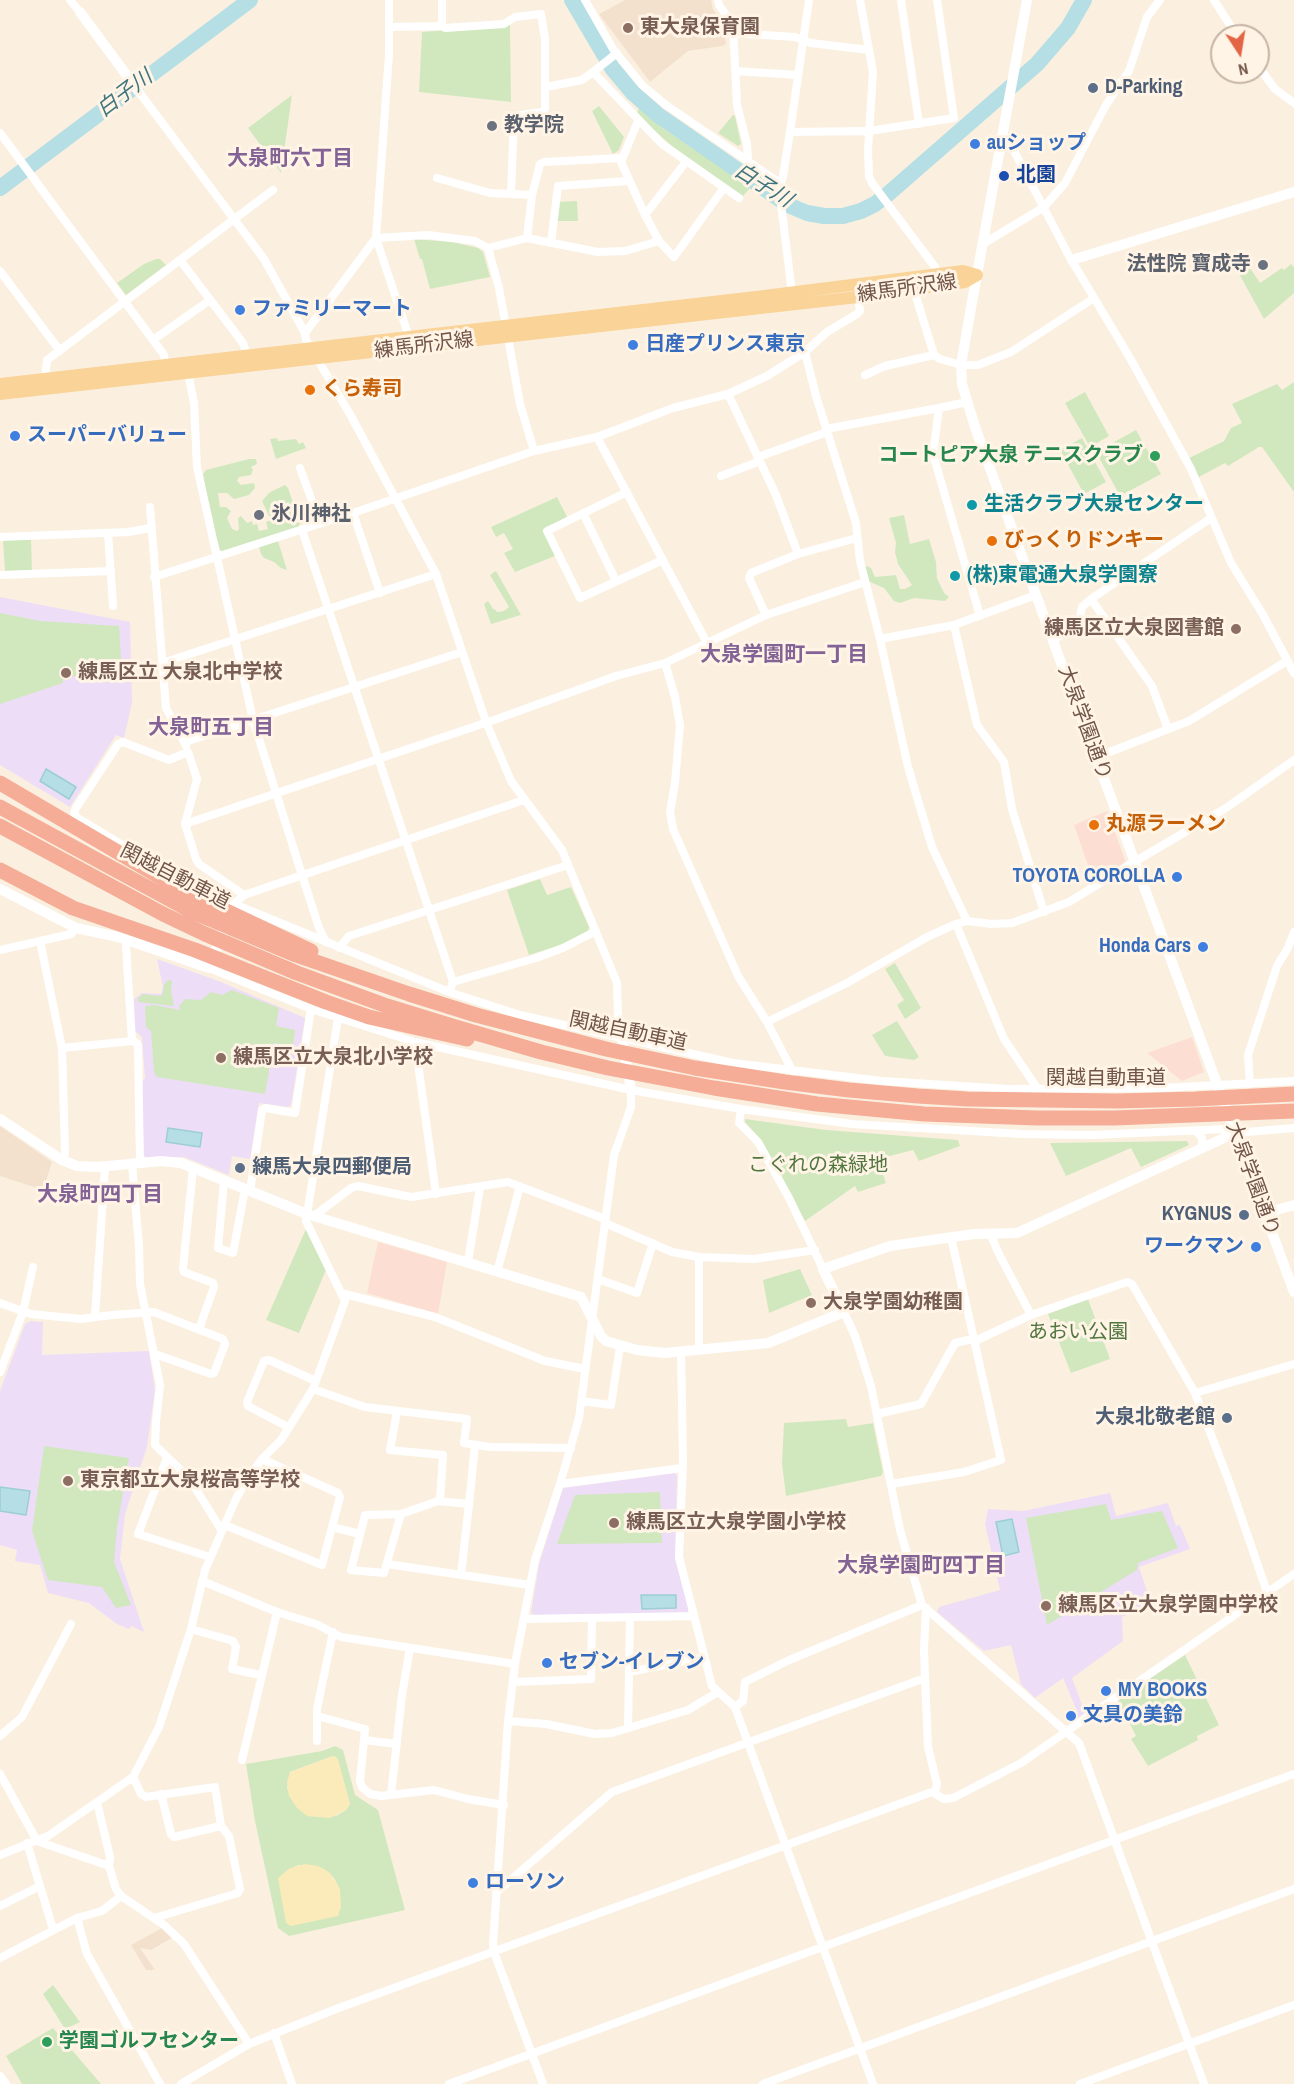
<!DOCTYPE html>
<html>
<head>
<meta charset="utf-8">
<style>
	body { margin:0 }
	#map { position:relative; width:1294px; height:2084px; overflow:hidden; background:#fbf0e0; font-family:"Archivo Narrow",sans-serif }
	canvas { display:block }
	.north { position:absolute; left:1210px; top:24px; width:60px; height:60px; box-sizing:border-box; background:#fff4e5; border:2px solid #c6b4a6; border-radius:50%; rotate:168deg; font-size:16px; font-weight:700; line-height:24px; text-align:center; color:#715548 }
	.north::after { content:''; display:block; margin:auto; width:21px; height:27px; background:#e46546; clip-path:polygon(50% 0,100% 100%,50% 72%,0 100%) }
</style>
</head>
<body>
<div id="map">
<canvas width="1294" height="2084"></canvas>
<div class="north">N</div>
</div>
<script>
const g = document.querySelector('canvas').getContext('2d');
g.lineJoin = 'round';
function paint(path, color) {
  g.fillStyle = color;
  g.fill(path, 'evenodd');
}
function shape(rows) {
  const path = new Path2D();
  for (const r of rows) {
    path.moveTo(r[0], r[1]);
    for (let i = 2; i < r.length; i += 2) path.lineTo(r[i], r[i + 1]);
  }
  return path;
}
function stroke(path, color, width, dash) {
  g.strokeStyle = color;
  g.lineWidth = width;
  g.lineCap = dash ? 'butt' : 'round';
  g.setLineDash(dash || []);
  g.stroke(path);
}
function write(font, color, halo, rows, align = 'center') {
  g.font = font + ' "Archivo Narrow","Noto Sans JP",sans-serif';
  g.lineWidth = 6;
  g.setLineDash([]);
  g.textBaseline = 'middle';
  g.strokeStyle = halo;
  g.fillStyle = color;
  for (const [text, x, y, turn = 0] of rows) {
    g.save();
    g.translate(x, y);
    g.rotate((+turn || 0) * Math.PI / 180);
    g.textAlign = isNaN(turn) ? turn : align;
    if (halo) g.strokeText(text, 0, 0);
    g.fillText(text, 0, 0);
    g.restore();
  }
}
const residential = shape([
	[625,0,711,0,713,9,723,23,726,44,722,46,688,51,650,82,599,14],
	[0,1126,52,1162,43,1190,0,1176],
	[162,1928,172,1938,151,1950,140,1948,155,1970,146,1970,131,1945]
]);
const commercial = shape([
	[1107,811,1125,860,1124,864,1094,882,1074,825],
	[1192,1037,1204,1072,1182,1081,1147,1053],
	[378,1242,447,1262,438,1314,367,1293]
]);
const education = shape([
	[0,597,130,622,132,703,124,738,116,735,70,807,0,765],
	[157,959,221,982,305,1018,291,1105,288,1107,259,1103,250,1159,232,1156,229,1175,184,1157,147,1158,143,1155,142,1082,145,1078,142,1037,135,1031,134,999,142,993,161,994,163,987],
	[31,1321,43,1322,42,1355,149,1351,155,1390,147,1447,125,1514,120,1559,144,1632,131,1626,129,1629,117,1624,89,1603,48,1593,40,1565,15,1561,17,1550,0,1545,0,1391,25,1324],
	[675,1473,677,1476,675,1559,689,1609,686,1614,534,1615,531,1613,539,1564,563,1488],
	[1110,1493,1116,1516,1168,1503,1176,1526,1180,1525,1190,1549,1139,1567,1152,1606,1122,1617,1123,1641,1072,1678,1084,1710,1088,1711,1077,1718,1078,1713,1063,1678,1035,1698,1021,1684,1011,1645,984,1651,937,1612,939,1607,1000,1590,985,1524,988,1509,1023,1511]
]);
const green = shape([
	[510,25,511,102,419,92,422,32],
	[292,95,281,173,248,128],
	[599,106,624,137,619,150,613,154,592,111],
	[639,108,664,129,751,187,743,196,682,155,646,123,637,113],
	[733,115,735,116,741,144,738,146,718,133],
	[577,201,578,221,557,221,558,202],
	[414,239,453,242,478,248,483,252,490,277,430,289,422,259,420,259],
	[156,259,160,259,166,265,126,295,117,283,144,264],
	[1291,264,1294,267,1294,293,1264,319,1238,272,1250,268,1260,283,1282,268,1284,270],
	[1294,382,1294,492,1262,447,1259,447,1228,466,1225,463,1197,478,1189,458,1224,441,1231,428,1242,423,1232,404,1277,384,1282,390],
	[1085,392,1109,436,1090,447,1065,403],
	[1136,430,1161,474,1120,496,1096,452],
	[277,438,278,441,296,439,299,444,303,442,306,448,276,459,270,439],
	[1082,438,1106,482,1084,494,1060,450],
	[249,459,256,459,257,464,251,467,253,470,251,475,239,477,237,481,241,485,254,483,255,488,249,495,234,499,227,493,218,493,220,507,226,507,231,511,227,518,232,529,237,531,239,529,238,518,241,516,247,523,252,521,253,525,257,524,259,531,268,529,266,522,271,520,262,501,270,492,285,485,288,488,300,523,298,528,223,552,220,550,209,514,203,474,206,470],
	[557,497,567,517,544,531,555,556,515,572,504,553,513,549,504,533,496,537,491,527],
	[904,515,910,544,929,539,936,562,937,578,944,593,949,597,945,601,914,598,900,603,894,601,884,588,868,581,865,567,867,566,871,568,875,577,896,575,900,589,905,589,912,585,898,564,895,552,896,543,889,518],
	[31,539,32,571,5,572,3,540],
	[278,541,287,570,281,568,274,562,264,558,261,554,259,547],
	[496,571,521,615,491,624,484,604,488,601,494,610,495,609,497,612,504,611,509,607,490,575],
	[0,613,40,621,119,626,121,660,63,680,63,683,0,704],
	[540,879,547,895,571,887,589,927,588,932,564,944,529,955,507,890],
	[895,963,921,1008,905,1019,897,1005,904,1000,885,969],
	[168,980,172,981,171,991,174,1006,138,1002,138,998,143,994,161,996,163,993,164,985],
	[232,990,279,1008,276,1026,295,1030,293,1046,274,1043,265,1094,157,1077,154,1072,151,1031,146,1027,145,1006,155,1005,180,1010,179,1006,185,999,201,1000,211,992,222,995],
	[897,1021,919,1057,914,1060,885,1056,872,1035],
	[745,1119,826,1130,958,1140,960,1146,919,1161,913,1150,886,1157,880,1166,886,1183,858,1192,855,1186,805,1221,761,1140,745,1122],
	[1187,1141,1189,1145,1141,1167,1131,1148,1066,1176,1050,1143],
	[306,1229,326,1270,299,1333,266,1320],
	[800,1269,812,1295,769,1313,763,1280],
	[1088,1299,1110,1359,1071,1373,1048,1314],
	[846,1419,848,1427,873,1423,883,1472,881,1476,786,1496,782,1464,784,1423],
	[44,1446,129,1458,117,1527,114,1562,131,1605,116,1608,102,1587,48,1580,32,1531],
	[660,1492,662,1543,557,1544,575,1495],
	[1106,1504,1111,1520,1162,1511,1178,1548,1138,1563,1137,1570,1047,1625,1026,1518],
	[1185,1655,1219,1725,1197,1736,1198,1740,1148,1766,1131,1739,1136,1736,1118,1700],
	[335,1746,343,1750,355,1795,378,1810,405,1910,289,1936,278,1928,255,1821,246,1764,322,1751],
	[333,1756,336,1757,350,1804,346,1810,336,1816,287,1789,290,1772],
	[298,1865,324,1869,334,1878,340,1890,284,1873],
	[53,1985,80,2022,65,2029,43,1994],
	[53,2028,101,2084,22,2084,6,2056]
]);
const sand = shape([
	[333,1756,338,1759,350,1804,346,1810,330,1818,307,1816,297,1808,289,1796,287,1782,290,1772],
	[305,1864,318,1866,330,1873,340,1889,341,1907,338,1916,291,1926,286,1923,278,1878,290,1868]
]);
const water = shape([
	[46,769,76,787,69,799,40,781,46,769],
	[168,1128,202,1133,200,1147,166,1142,168,1128],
	[0,1487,30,1491,26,1515,0,1511,0,1487],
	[1012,1519,1019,1552,1003,1556,996,1522,1012,1519],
	[641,1595,676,1595,676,1608,642,1609,641,1595]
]);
const river = shape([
	[572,0,612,68,633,93,658,115,788,205,807,213,824,216,843,216,861,211,875,204,888,194,1037,64,1068,28,1084,0],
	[0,188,250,0]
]);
const minor = shape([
	[70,0,80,12],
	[442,0,442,26],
	[585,0,613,49,642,85,666,105,780,183],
	[718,0,719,5,731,22,733,28,737,105,747,144,748,161],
	[860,0,873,72,868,150,869,176,872,183,935,267,937,275],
	[901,0,919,124],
	[1214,0,1237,36],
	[390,27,442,26,445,28,504,24,515,17,541,14,545,39,545,109,542,112,514,116,511,194],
	[733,33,795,37,811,43,869,50],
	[617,53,593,72,662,144,739,198],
	[1258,66,1275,89,1294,103],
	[735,71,798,75],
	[546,87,582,80,593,72],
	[139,92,264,259,305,333,306,340,351,416,436,574,486,722,511,781,562,850,617,983,618,1018,622,1038],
	[638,121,621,162,645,215,685,163],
	[790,132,869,131,954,118,937,0],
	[0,133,153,340,164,355,165,364],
	[1002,136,1012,147,1069,256,1130,358,1191,469,1231,563,1262,613,1294,673],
	[437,178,490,193,532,195],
	[645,215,659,241,674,257,723,189],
	[527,238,532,195,540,164,544,162,621,158],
	[551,243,558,186,628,181],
	[983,244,1044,207,1065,183,1106,105,1129,71,1147,17,1160,0],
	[180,260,243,343,247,355],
	[0,271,60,351],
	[914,290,934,355],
	[792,293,779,188,783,176,790,132,809,0],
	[305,333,376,238,389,54,389,0],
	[409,337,376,238,428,235,475,241,488,248],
	[153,340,210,300],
	[805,352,816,396,856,523,860,561,880,639,908,767,932,847,967,921],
	[188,373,194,403,197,467,253,720,302,875,319,928,326,942],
	[865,375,885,366,934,355,940,359,961,365,978,365,1011,352,1094,298],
	[45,378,47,360,273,190],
	[728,394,776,495,798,554],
	[939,408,967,402],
	[826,429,939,408,933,454,980,616],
	[597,437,707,643],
	[534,451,520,404,499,288,488,248,527,238,598,252,625,251,659,241],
	[300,468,320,523],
	[721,476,755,463,761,456,827,432],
	[627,492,547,531,580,598,663,560],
	[150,507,166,708,186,746],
	[353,513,380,593],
	[583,513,616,581],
	[302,530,453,982,449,992],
	[108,533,113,606],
	[0,537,128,532,151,528],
	[0,575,111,571],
	[154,577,353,513,534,451,597,437,673,408,728,394,767,376,805,352,827,332,857,314,860,311,858,297],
	[1091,599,1152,686,1168,729],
	[766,615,749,578,751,573,798,554,857,538],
	[954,625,977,725,1004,762,1012,809,1044,912],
	[880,639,954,625,1036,595],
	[1054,640,1079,622,1082,607,1091,599,1211,518],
	[162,663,436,574],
	[665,663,675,697,680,725,675,783,670,812,673,829,738,976,767,1022,793,1072],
	[185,742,462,652],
	[1097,757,1189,721,1287,661],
	[185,824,494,720,616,676,665,663,766,615,865,582],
	[244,895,199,864,196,859,185,824,197,779,188,752,169,760,123,742,118,744,76,808,74,813,76,817,162,869,234,904,449,992,520,1015,733,1063,882,1081,1008,1089,1161,1088,1294,1081],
	[234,904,244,895,524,800],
	[956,924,1004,1039,1037,1088],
	[128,940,126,946,132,1041,137,1043,138,1046,140,1163],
	[40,941,62,1048,65,1153,62,1160],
	[339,948,349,936,568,865],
	[0,950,71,934,76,928],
	[209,968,311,1009,415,1042,631,1090,741,1109,852,1124,1022,1134,1091,1135,1228,1129,1235,1133,1294,1128],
	[453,982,536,958,563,948,596,931],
	[767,1022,847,983,927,937,956,924,967,921,992,924,1012,923,1069,902,1129,865,1226,808,1294,760],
	[415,1042,436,1194],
	[62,1048,132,1041],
	[1250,1084,1248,1055,1277,966,1288,948,1294,932],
	[741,1109,739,1123,758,1142,789,1198,823,1269],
	[1196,1131,1202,1138,1202,1148],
	[132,1164,139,1246,140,1284,160,1385,156,1422,155,1445,189,1478,222,1531],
	[193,1168,183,1268,184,1272,213,1283,214,1287,199,1329],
	[224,1180,218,1248,233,1253,245,1189],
	[250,1191,262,1110,265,1108,295,1113,311,1009],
	[314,1216,351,1188,358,1186,411,1197,508,1182,605,1219],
	[605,1223,672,1252,699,1257,754,1259,815,1250],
	[990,1233,998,1252,1031,1315,1127,1282,1132,1284,1195,1393,1294,1364],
	[468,1262,480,1187],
	[497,1272,520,1186],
	[598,1279,637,1293,653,1243],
	[341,1293,435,1317,545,1361,585,1369],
	[0,1303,31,1314,81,1319,112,1315,154,1312,223,1339,225,1344,214,1373,211,1374,155,1354],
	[844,1312,855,1336,871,1386,900,1530,922,1605,1079,1743,1204,2084],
	[95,1317,105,1167],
	[699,1349,699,1257],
	[681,1351,683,1462,679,1557,712,1686,735,1707,873,2084],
	[0,1372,23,1312,33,1267],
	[313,1389,365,1407,467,1419,464,1443,490,1447,571,1448],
	[1195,1393,1230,1484,1267,1592],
	[581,1401,611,1405,620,1346],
	[397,1412,390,1450,443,1455,440,1500],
	[877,1414,921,1404,955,1343,968,1340,977,1340,1031,1315],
	[288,1427,248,1406,247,1402,264,1361,269,1360,316,1381],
	[167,1458,138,1534,210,1557],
	[560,1484,682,1468],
	[891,1484,964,1472,1001,1460,951,1237],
	[401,1514,384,1573,351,1570,365,1515,401,1514,438,1501,469,1504,475,1445],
	[225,1525,322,1565,340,1497,338,1493,262,1459],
	[332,1527,360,1534],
	[387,1564,530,1585],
	[461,1575,469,1504],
	[202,1581,277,1612,316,1624,341,1637,515,1664],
	[926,1608,924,1649,925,1678,928,1747,937,1784,935,1793],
	[524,1619,694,1616],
	[191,1629,233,1641,236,1647,232,1669,260,1675],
	[629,1672,704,1657],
	[513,1682,591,1679,592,1619],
	[735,1707,743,1701,745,1682,787,1661,922,1605],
	[317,1716,365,1729,360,1781,362,1787,370,1794,381,1796,434,1790,468,1799,504,1805],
	[508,1721,546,1724,595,1734,612,1733,688,1710,718,1692],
	[628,1728,630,1618],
	[0,1736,22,1717,71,1624],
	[364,1740,397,1744],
	[317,1741,317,1709,333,1632],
	[242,1760,277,1612],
	[0,1774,37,1841,109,1866,116,1889,121,1896],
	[133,1777,141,1794,146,1797,215,1787,221,1826,229,1836,240,1889,238,1893,154,1918],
	[161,1794,171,1834,174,1837,221,1826],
	[391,1795,402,1695,410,1648],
	[97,1802,110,1857,109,1866],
	[27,1843,53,1929],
	[0,1855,48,1836,133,1777,159,1727,191,1629,205,1570,235,1501,248,1477,262,1459,281,1440,313,1389,345,1301,306,1221,338,1018],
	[498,1891,612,1792,925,1678],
	[0,1906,40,1886],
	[77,1918,102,1911,121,1896,164,1925,184,1944,249,2044],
	[0,1958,77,1918,87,1954,160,2084],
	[274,2033,292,2084],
	[0,2076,6,2084],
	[181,2084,249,2044,336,2009,932,1792,944,1799,953,1798,1021,1763,1294,1574],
	[449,2084,1294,1774],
	[543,2084,494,1952,493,1944,508,1721,515,1664,535,1560,560,1484,579,1418,614,1155,631,1107,631,1090],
	[763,2084,1294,1889],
	[1080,2084,1294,2005]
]);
const tertiary = shape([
	[1027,0,972,302,961,365,962,384,975,427,1036,595,1294,1292],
	[80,12,139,92],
	[1072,260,1294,192],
	[0,889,76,928,118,937,209,968,222,934],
	[622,1038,631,1090],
	[0,1119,62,1160,77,1166,97,1167,161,1161,181,1163,307,1214,581,1297,601,1336,606,1341,637,1350,665,1353,768,1343,844,1312,823,1269,890,1246,974,1234,1017,1233,1235,1133],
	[1265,1213,1294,1205]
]);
const primary = shape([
	[0,384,756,297,963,271,977,275],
	[0,394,858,297,965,282,977,275]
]);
const motorway = shape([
	[0,783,184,891,311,951],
	[0,807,191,911,296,955,409,994,476,1015,606,1049,695,1068,785,1082,849,1090,918,1096,967,1099,1117,1101,1195,1099,1294,1094],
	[0,826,163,914,205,934,297,973,387,1006,452,1026,541,1052,608,1068,714,1088,817,1104,924,1114,1037,1118,1114,1118,1294,1111],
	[0,870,73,908,195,950,326,1002,369,1017,467,1039]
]);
const markers = [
	[628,28,6,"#8d6e63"],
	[1093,88,6,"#5c6f8a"],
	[492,126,6,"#6b7280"],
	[975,144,6,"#3f7fe0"],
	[1004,176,6,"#1a4fb4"],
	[1263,265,6,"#6b7280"],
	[240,310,6,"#3f7fe0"],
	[633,345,6,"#3f7fe0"],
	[310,390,6,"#e8710a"],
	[15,436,6,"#3f7fe0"],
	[1155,456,6,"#2e9e5b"],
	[972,505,6,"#0f9aa8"],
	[259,515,6,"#6b7280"],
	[992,541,6,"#e8710a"],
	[955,576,6,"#0f9aa8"],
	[1236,629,6,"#8d6e63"],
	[66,673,6,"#8d6e63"],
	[1094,825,6,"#e8710a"],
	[1177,877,6,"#3f7fe0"],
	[1203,947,6,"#3f7fe0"],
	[221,1058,6,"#8d6e63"],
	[240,1168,6,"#5c6f8a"],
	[1244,1215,6,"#5c6f8a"],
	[1256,1247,6,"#3f7fe0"],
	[811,1303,6,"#8d6e63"],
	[1227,1418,6,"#5c6f8a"],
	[68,1481,6,"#8d6e63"],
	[614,1523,6,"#8d6e63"],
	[1046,1606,6,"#8d6e63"],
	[547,1663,6,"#3f7fe0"],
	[1106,1691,6,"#3f7fe0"],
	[1071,1716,6,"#3f7fe0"],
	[473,1883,6,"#3f7fe0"],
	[47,2042,6,"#2e9e5b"]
];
const educationNames = [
	["東大泉保育園",640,28],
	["練馬区立大泉図書館",1224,629,"right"],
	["練馬区立 大泉北中学校",78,673],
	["練馬区立大泉北小学校",233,1058],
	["大泉学園幼稚園",823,1303],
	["東京都立大泉桜高等学校",80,1481],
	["練馬区立大泉学園小学校",626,1523],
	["練馬区立大泉学園中学校",1058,1606]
];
const serviceNames = [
	["D-Parking",1105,88],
	["練馬大泉四郵便局",252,1168],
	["KYGNUS",1232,1215,"right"],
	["大泉北敬老館",1215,1418,"right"]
];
const worshipNames = [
	["教学院",504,126],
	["法性院 寶成寺",1251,265,"right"],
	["氷川神社",271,515]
];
const shopNames = [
	["auショップ",987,144],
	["ファミリーマート",252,310],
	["日産プリンス東京",645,345],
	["スーパーバリュー",27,436],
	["TOYOTA COROLLA",1165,877,"right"],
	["Honda Cars",1191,947,"right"],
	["ワークマン",1244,1247,"right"],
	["セブン-イレブン",559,1663],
	["MY BOOKS",1118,1691],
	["文具の美鈴",1083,1716],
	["ローソン",485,1883]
];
const transitNames = [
	["北園",1016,176]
];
const streetNames = [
	["練馬所沢線",907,289,-8],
	["練馬所沢線",424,346,-7],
	["大泉学園通り",1084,723,70],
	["関越自動車道",175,877,27],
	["関越自動車道",628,1032,12],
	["関越自動車道",1106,1079],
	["大泉学園通り",1252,1179,70]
];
const foodNames = [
	["くら寿司",322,390],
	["びっくりドンキー",1004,541],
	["丸源ラーメン",1106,825]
];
const leisureNames = [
	["コートピア大泉 テニスクラブ",1143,456],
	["学園ゴルフセンター",59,2042,"left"]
];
const cultureNames = [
	["生活クラブ大泉センター",984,505],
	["(株)東電通大泉学園寮",967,576]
];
const parkNames = [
	["こぐれの森緑地",818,1166],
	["あおい公園",1078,1333]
];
const waterNames = [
	["白子川",125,94,-37],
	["白子川",763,186,32]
];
const neighbourhoodNames = [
	["大泉町六丁目",290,159],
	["大泉学園町一丁目",784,655],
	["大泉町五丁目",211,728],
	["大泉町四丁目",100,1195],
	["大泉学園町四丁目",921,1566]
];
paint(residential, '#f3e1ce');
paint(commercial, '#fcded3');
paint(education, '#edddf7');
paint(green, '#d1e8bf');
paint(sand, '#fbebba');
paint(water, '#b5dfe4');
stroke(water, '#9cced5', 1.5);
stroke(river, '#b5dfe4', 16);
stroke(minor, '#fff', 8);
stroke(tertiary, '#fff', 10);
stroke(primary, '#fad399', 12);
stroke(motorway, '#f5ad97', 15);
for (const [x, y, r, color] of markers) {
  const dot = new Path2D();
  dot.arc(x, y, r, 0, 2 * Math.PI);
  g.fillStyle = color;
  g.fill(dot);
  stroke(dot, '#fff4e5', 2);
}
write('bold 20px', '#785e54', '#fff4e5', educationNames, 'left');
write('bold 20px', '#4e5e75', '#fff4e5', serviceNames, 'left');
write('bold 20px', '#5b616d', '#fff4e5', worshipNames, 'left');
write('bold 20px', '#366cbe', '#fff4e5', shopNames, 'left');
write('bold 20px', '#164399', '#fff4e5', transitNames, 'left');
write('20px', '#715548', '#fff4e5', streetNames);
write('bold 20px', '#c56008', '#fff4e5', foodNames, 'left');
write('bold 20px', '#27864d', '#fff4e5', leisureNames, 'right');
write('bold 20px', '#0d838f', '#fff4e5', cultureNames, 'left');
write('20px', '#527741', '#fff4e5', parkNames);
write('italic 21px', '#3f757e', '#fff4e5', waterNames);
write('bold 21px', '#836395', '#fff4e5', neighbourhoodNames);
</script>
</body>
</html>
